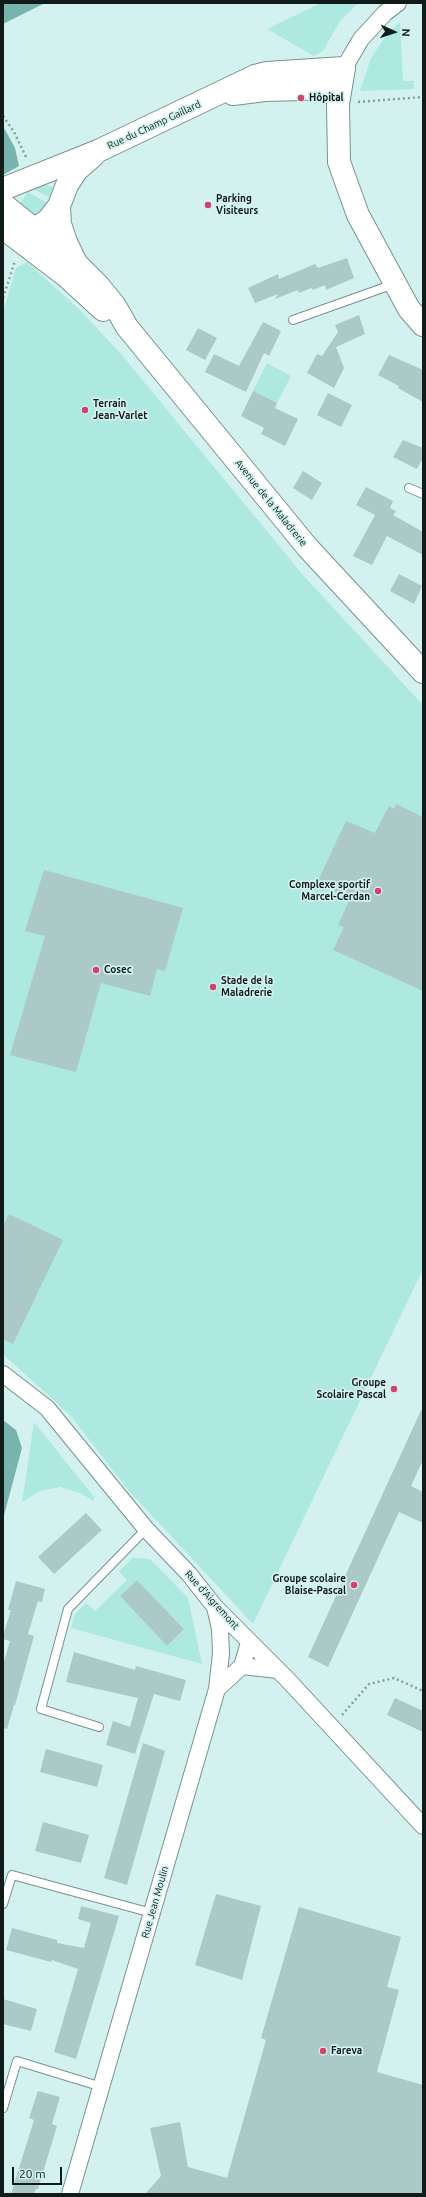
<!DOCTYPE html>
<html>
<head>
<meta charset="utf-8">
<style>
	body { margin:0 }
	#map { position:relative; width:426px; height:2197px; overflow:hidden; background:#d3f2ef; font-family:Ubuntu,sans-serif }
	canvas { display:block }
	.frame { position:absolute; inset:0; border:4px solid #101c1a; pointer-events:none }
	.north { position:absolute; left:374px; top:12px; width:40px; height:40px; -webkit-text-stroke:3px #d3f2ef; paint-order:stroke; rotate:93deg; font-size:11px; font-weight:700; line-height:16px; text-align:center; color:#101c1a }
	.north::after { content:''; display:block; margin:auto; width:14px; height:18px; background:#101c1a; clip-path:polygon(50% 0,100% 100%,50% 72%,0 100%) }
	.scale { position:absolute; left:12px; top:2167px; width:50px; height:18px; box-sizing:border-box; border:2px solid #101c1a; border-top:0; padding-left:5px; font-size:12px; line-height:14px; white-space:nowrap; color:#101c1a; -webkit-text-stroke:3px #d3f2ef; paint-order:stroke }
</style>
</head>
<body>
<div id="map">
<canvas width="426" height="2197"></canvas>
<div class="frame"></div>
<div class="north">N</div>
<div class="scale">20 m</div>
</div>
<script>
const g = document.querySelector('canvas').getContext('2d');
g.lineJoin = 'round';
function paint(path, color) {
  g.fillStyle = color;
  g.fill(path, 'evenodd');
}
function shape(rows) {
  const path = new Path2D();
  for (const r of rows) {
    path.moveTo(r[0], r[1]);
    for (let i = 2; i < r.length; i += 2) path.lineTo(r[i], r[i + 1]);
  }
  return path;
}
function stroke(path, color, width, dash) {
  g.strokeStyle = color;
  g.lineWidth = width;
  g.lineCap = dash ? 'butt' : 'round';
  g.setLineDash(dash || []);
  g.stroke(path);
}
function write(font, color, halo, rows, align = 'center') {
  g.font = font + ' Ubuntu,sans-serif';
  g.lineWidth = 3.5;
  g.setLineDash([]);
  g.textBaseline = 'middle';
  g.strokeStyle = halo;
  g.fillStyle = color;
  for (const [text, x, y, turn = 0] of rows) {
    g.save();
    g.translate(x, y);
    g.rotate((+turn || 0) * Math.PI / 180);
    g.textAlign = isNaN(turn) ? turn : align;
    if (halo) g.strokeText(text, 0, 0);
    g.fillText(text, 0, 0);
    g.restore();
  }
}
const green = shape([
	[321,3,358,3,340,21,323,51,314,56,267,29],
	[400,22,403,81,414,81,414,89,360,91,371,58,388,33],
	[44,184,58,190,54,200,32,188],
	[28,192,51,205,35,219,19,205],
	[27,262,79,309,121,354,303,575,423,705,423,1269,253,1624,129,1491,70,1415,3,1354,3,312,16,268],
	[267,363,291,376,277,403,253,391],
	[34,1422,94,1497,94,1501,80,1493,60,1487,40,1491,22,1502],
	[133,1558,150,1559,188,1598,202,1664,71,1628,75,1614,86,1603,95,1611,127,1580,119,1571],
	[137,1580,184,1629,167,1646,120,1596]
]);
const forest = shape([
	[3,3,45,3,3,24],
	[3,126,15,148,19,166,3,175],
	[3,1420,16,1430,22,1448,3,1519]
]);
const building = shape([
	[347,258,354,278,326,290,325,285,313,290,311,288,299,293,298,290,275,299,278,294,255,303,248,288,278,274,279,279,315,264,318,268],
	[359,315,365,334,336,347,344,368,334,388,307,373,317,354,322,356,338,332,335,325],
	[263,322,281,331,269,356,264,353,246,392,205,372,214,354,239,366],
	[198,328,217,338,205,360,186,350],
	[389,355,423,370,423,402,398,388,399,386,378,375],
	[253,391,277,403,275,408,298,419,285,446,261,434,264,428,241,416],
	[328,393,352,405,341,427,317,415],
	[403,440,423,448,423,458,417,469,393,457],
	[303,471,322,483,312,500,293,488],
	[366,487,393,501,390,508,396,511,393,515,423,532,423,555,387,536,372,565,353,556,375,515,356,505],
	[399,574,422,586,414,604,390,591],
	[396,804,423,817,423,991,333,950,344,927,338,925,350,899,317,883,346,821,375,833,389,806,394,809],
	[44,870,183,908,165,971,157,969,150,996,101,983,76,1072,10,1055,45,936,25,931],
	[9,1214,63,1240,13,1344,3,1339,3,1227],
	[423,1406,423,1460,411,1486,423,1492,423,1523,399,1512,328,1667,308,1657],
	[86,1513,102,1530,54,1574,38,1557],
	[137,1580,184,1629,167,1646,120,1596],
	[16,1581,45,1589,42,1602,38,1601,28,1634,34,1636,15,1705,14,1705,7,1729,3,1728,3,1665,10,1641,3,1639,3,1636,11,1610,8,1610],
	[74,1652,135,1670,136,1666,186,1680,180,1701,154,1694,135,1754,106,1745,113,1721,130,1727,138,1698,66,1682],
	[395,1698,423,1711,423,1732,387,1715],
	[143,1743,165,1751,127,1885,104,1878],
	[46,1749,103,1765,97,1787,40,1772],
	[43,1822,89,1835,81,1863,35,1851],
	[216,1894,261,1906,242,1980,195,1965],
	[81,1906,119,1916,76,2059,54,2052,78,1969,52,1960,51,1962,6,1950,12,1928,57,1940,57,1943,84,1948,91,1923,78,1919],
	[299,1907,401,1937,387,1987,399,1990,377,2072,423,2085,423,2194,145,2194,161,2176,150,2128,180,2122,188,2167,227,2178,266,2040,261,2038],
	[3,1999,37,2009,31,2031,3,2024],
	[38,2091,60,2097,52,2124,57,2126,38,2189,36,2189,34,2194,11,2194,34,2120,29,2118]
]);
const path = shape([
	[358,102,423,97],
	[3,116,14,132,27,159],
	[3,298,15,261],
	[342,1715,369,1684,394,1678,423,1691]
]);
const lane = shape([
	[293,320,394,284],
	[409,488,423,494],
	[99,1727,41,1709,68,1609,146,1529],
	[3,1904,12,1875,152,1913],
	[3,2108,17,2061,102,2087]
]);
const street = shape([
	[344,68,361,39,385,13,398,3],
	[3,1374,47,1408,146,1529,189,1574,215,1607,287,1679,423,1826],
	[242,1666,278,1670],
	[217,1689,242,1666,248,1646],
	[70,2194,217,1689,221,1654,220,1629,215,1607]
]);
const secondary = shape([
	[233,94,265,90,339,88],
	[3,189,98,151,255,76,267,73,344,68,338,104,339,162,358,215,409,309,423,325],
	[59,206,60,224,66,242,76,263],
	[17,231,35,229,48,220,59,206,67,185,77,170,93,156]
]);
const primary = shape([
	[3,204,76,263,98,285,115,306,127,327,308,548,423,672],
	[3,228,66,276,103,310]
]);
const markers = [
	[301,98,4,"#d2436a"],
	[208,205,4,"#d2436a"],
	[85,410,4,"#d2436a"],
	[378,891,4,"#d2436a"],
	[96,970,4,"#d2436a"],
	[213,987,4,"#d2436a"],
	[394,1389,4,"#d2436a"],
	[354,1585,4,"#d2436a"],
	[323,2051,4,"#d2436a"]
];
const poiNames = [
	["Hôpital",309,98],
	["Parking",216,199],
	["Visiteurs",216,211],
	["Terrain",93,404],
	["Jean-Varlet",93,416],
	["Complexe sportif",370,885,"right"],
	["Marcel-Cerdan",370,897,"right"],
	["Cosec",104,970],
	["Stade de la",221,981],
	["Maladrerie",221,993],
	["Groupe",386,1383,"right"],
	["Scolaire Pascal",386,1395,"right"],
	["Groupe scolaire",346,1579,"right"],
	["Blaise-Pascal",346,1591,"right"],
	["Fareva",331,2051]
];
const streetNames = [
	["Rue du Champ Gaillard",154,125,-25],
	["Avenue de la Maladrerie",271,503,51],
	["Rue d'Aigremont",212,1600,48],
	["Rue Jean Moulin",155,1902,-74]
];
paint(green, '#ade8e1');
paint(forest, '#77b4ae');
paint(building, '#abc9c6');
stroke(lane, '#769390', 10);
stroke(street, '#769390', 18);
stroke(secondary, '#769390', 24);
stroke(primary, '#769390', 24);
stroke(path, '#869e9b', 2.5, [2, 3]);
stroke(lane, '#fff', 8);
stroke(street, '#fff', 16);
stroke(secondary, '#fff', 22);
stroke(primary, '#fff', 22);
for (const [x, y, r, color] of markers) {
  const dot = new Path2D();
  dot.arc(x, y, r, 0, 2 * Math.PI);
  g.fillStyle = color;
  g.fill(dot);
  stroke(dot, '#d3f2ef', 1.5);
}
write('bold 10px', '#101c1a', '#d3f2ef', poiNames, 'left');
write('10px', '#101c1a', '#d3f2ef', streetNames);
</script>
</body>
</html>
